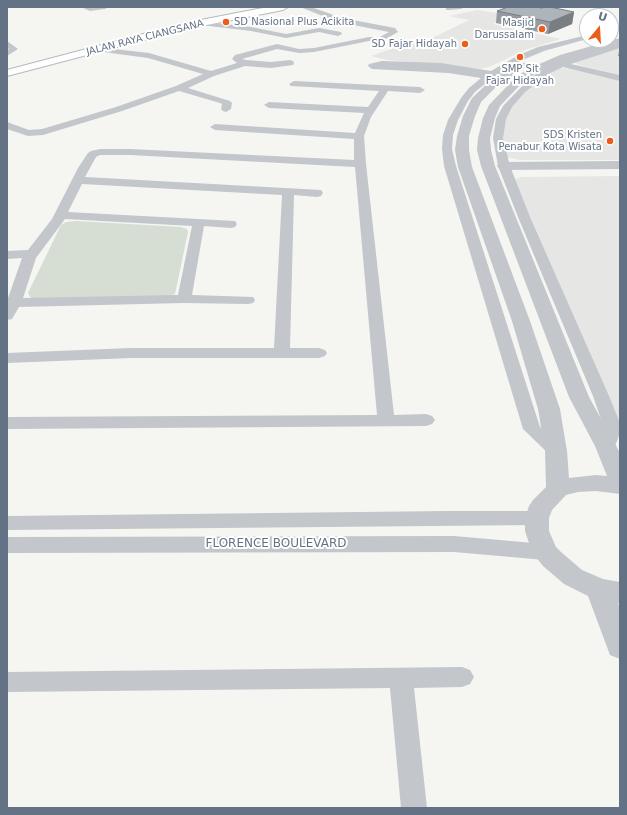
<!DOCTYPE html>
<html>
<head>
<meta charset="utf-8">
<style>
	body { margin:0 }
	#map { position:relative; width:627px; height:815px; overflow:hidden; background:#f5f6f2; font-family:"DejaVu Sans",sans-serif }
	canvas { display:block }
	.frame { position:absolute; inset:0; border:8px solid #637385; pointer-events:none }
	.north { position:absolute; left:579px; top:8px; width:40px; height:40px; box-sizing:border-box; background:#fff; border:1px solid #c1c7ce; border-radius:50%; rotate:18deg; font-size:11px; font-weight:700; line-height:16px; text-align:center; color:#637385 }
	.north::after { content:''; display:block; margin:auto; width:14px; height:18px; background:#ed5d1a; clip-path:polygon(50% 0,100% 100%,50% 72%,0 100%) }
</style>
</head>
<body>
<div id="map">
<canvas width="627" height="815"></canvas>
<div class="frame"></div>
<div class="north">U</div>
</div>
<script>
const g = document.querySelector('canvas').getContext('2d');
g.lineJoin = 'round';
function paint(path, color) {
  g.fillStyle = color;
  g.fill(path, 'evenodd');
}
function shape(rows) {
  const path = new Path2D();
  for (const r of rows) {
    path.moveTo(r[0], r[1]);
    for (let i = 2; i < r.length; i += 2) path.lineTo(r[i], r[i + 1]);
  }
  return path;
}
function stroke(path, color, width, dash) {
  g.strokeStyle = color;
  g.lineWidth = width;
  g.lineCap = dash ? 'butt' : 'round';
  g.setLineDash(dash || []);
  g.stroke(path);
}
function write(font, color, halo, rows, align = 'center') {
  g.font = font + ' "DejaVu Sans",sans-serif';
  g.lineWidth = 4;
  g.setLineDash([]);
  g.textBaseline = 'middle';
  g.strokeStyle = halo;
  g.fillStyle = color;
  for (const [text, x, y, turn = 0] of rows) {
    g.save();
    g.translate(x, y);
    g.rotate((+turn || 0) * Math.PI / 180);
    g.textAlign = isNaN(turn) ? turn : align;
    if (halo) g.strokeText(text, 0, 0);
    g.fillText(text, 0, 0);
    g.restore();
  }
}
const built = shape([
	[477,10,511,15,493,24,561,39,525,50,489,67,478,69,387,60,371,56,394,48,385,45,403,38,422,43,469,20,449,16],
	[620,45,620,75,579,65,574,62],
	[561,68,572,69,620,80,620,160,520,160,506,157,499,130,514,96,552,70],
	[620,176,620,438,511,181,521,177]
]);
const green = shape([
	[76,221,181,227,187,229,188,232,175,294,168,298,35,300,30,297,28,293,61,225,66,222]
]);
const minor = shape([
	[81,7,109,7,105,9,90,11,81,7],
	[300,7,311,7,342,18,395,28,398,32,382,41,369,41,314,52,299,53,277,49,242,59,246,60,271,62,290,60,293,61,294,63,293,65,271,68,245,66,214,76,188,88,230,101,232,103,231,109,226,112,223,111,221,109,222,104,220,103,179,91,122,111,43,135,28,136,7,129,7,122,29,130,42,129,116,107,176,86,203,74,148,58,96,51,95,49,96,47,149,53,211,71,237,63,232,59,235,55,277,44,299,49,314,48,369,37,380,37,389,32,338,22,300,7],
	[446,7,465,7,461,9,449,10,446,10,446,7],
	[198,21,251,27,286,34,319,28,341,32,342,34,338,36,319,32,286,38,251,31,201,25,197,23,198,21],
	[620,27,620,31,611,33,611,29,620,27],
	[587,35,587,39,544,51,525,59,491,79,475,92,468,101,458,120,453,135,452,149,456,166,540,427,562,447,565,451,562,455,556,457,550,455,523,429,444,166,442,149,443,135,448,120,461,98,469,88,481,78,448,73,372,69,368,66,369,64,382,61,441,63,491,71,519,55,538,47,587,35],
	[7,41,18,49,7,56,7,50,9,49,7,47,7,41],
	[620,43,620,48,571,64,620,75,620,81,563,67,548,74,525,92,512,107,506,119,503,138,510,166,530,217,609,396,620,423,620,433,615,446,612,450,606,452,600,450,597,446,604,428,593,396,518,217,498,166,493,138,496,119,503,106,530,78,542,70,573,56,620,43],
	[294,81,420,87,425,90,420,93,388,91,371,117,364,136,366,164,394,415,426,414,432,416,435,420,432,424,426,426,7,429,7,417,377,415,355,167,130,155,100,155,96,157,85,177,321,190,323,193,321,196,317,197,294,195,290,348,319,348,325,350,327,353,325,356,319,358,131,358,7,363,7,353,131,348,274,348,282,195,82,184,68,212,235,221,237,224,235,227,231,228,204,226,192,295,253,297,255,300,253,303,248,304,184,303,19,307,12,319,7,320,7,301,22,258,7,259,7,251,28,250,52,219,78,168,88,153,91,151,100,149,130,149,354,160,354,139,215,130,210,127,215,124,355,133,364,113,269,108,264,105,269,102,368,107,379,91,291,86,289,84,294,81],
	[65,219,192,226,178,295,23,298,36,258,65,219],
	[448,511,537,511,544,513,547,518,544,523,537,525,7,530,7,516,448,511],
	[454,536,545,544,552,546,555,552,552,558,545,560,454,552,7,553,7,537,454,536],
	[462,667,470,670,474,677,470,684,462,687,414,688,427,808,401,808,390,688,7,692,7,672,462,667]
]);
const tertiary = shape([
	[620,38,620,44,568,59,536,73,523,82,500,106,495,118,490,138,491,150,495,166,589,397,620,453,620,494,596,491,578,492,566,495,552,510,549,518,549,531,556,547,561,552,582,570,603,579,620,582,620,604,618,603,620,610,620,659,610,655,588,596,564,584,543,566,532,552,525,531,525,518,529,506,533,500,546,487,545,451,538,409,512,321,458,167,455,150,457,136,463,116,472,98,490,81,518,63,526,63,527,65,526,67,498,85,481,102,475,116,469,136,469,150,472,167,530,321,560,409,567,451,569,478,596,475,607,476,595,446,569,397,481,166,477,150,478,138,483,118,489,105,515,78,528,69,560,55,620,38],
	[620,161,620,169,504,170,499,169,497,166,499,163,504,162,620,161]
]);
const secondary = shape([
	[268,7,288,7,283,10,186,29,7,76,7,70,185,23,268,7]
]);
const wall = shape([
	[540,8,574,12,572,24,548,34,496,23,497,11],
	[620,47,620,57,618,56]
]);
const shadedWall = shape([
	[574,12,572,24,548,34,550,22]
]);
const building = shape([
	[508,7,539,7,540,8,550,7,574,12,550,22,497,11,508,7]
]);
const markers = [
	[226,22,4,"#ed5d1a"],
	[542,29,4,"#ed5d1a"],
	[465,44,4,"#ed5d1a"],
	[520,57,4,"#ed5d1a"],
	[610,141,4,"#ed5d1a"]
];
const farPoinames = [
	["SD Nasional Plus Acikita",234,22,"left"],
	["Masjid",534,23],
	["Darussalam",534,35],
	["SD Fajar Hidayah",457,44],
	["SMP Sit",520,69,"center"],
	["Fajar Hidayah",520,81,"center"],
	["SDS Kristen",602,135],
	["Penabur Kota Wisata",602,147]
];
const farStreetnames = [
	["JALAN RAYA CIANGSANA",145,38,-14]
];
const streetNames = [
	["FLORENCE BOULEVARD",276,544]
];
paint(built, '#e6e7e5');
paint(green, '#d6ddd3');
stroke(secondary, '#b5babf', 2);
paint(minor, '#c3c6ca');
paint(tertiary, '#c3c6ca');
paint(secondary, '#fff');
paint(wall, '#959ba0');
paint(shadedWall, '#797e82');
paint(building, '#adb4ba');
stroke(building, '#797e82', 1);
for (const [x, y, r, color] of markers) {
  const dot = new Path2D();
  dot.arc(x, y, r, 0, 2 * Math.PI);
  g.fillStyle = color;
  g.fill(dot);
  stroke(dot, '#fff', 1.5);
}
write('10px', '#637385', '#fff', farPoinames, 'right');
write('10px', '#637385', '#fff', farStreetnames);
write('12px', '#637385', '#fff', streetNames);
</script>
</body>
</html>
